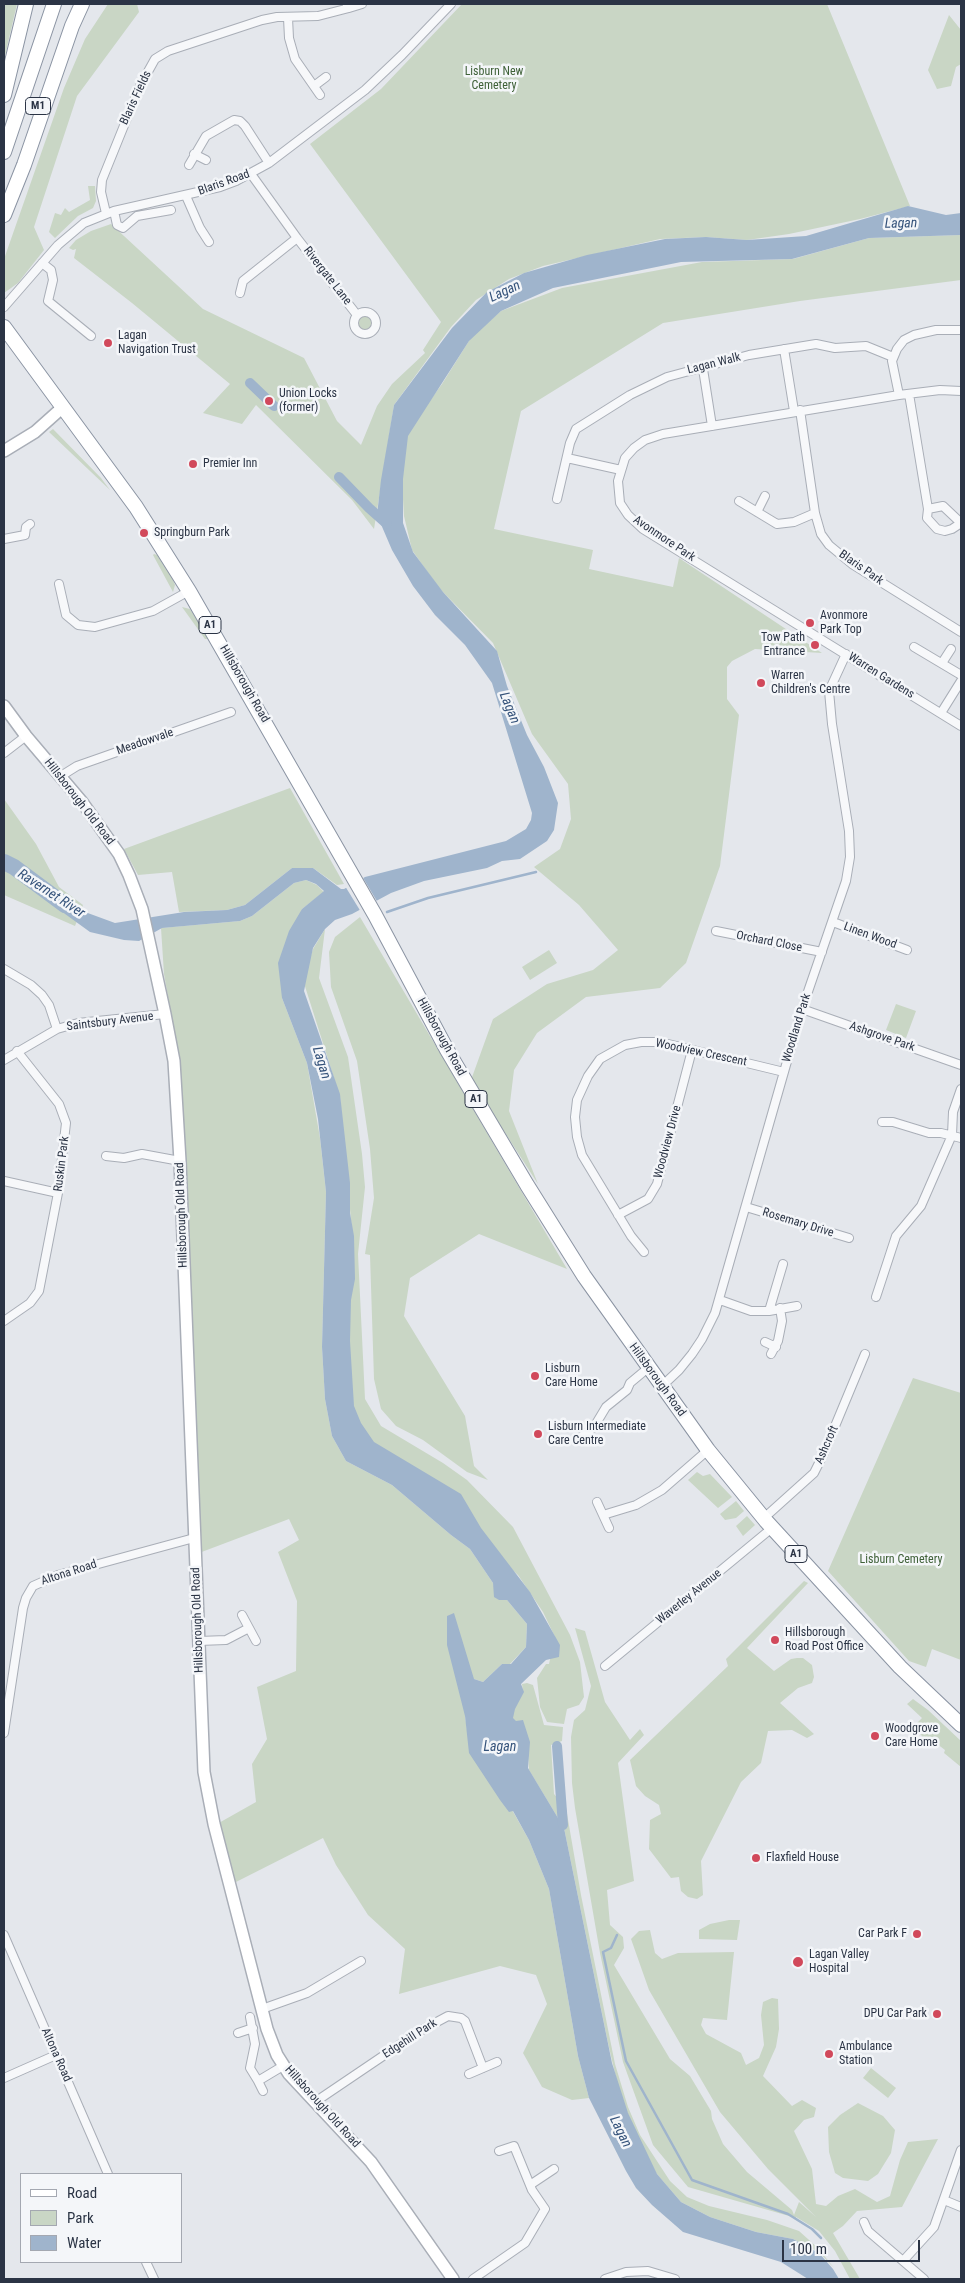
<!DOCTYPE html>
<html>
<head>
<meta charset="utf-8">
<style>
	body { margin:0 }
	#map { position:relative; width:965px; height:2283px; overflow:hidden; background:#e4e7ec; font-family:"Roboto Condensed",sans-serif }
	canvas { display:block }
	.frame { position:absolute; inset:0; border:5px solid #2b3445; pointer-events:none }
	.legend { position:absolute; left:20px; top:2173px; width:162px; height:90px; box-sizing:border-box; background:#f4f6f9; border:1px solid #a4a8b1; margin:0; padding:6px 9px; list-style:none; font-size:15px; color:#2b3445 }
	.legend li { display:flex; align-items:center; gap:10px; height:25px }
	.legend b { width:25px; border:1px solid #a4a8b1 }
	.scale { position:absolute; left:782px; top:2240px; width:138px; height:22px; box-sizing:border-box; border:2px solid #2b3445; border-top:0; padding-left:6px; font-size:15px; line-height:18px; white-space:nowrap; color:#2b3445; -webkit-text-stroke:4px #f4f6f9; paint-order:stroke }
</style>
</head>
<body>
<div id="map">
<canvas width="965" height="2283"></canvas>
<div class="frame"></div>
<ul class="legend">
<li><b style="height:6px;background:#fff"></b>Road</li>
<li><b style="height:14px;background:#c9d6c5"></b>Park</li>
<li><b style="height:14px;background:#9fb4cc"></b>Water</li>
</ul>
<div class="scale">100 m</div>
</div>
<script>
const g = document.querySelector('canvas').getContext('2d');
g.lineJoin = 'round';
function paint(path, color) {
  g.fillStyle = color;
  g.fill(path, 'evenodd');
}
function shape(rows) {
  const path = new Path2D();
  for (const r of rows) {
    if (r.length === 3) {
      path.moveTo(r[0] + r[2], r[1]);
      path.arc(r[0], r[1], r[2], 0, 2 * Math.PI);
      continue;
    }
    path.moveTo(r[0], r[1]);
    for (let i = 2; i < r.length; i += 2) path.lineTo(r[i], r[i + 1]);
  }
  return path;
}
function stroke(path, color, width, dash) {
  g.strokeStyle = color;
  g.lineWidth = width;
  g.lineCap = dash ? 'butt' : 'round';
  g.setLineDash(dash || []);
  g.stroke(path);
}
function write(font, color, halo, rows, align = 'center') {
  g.font = font + ' "Roboto Condensed",sans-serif';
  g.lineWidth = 5;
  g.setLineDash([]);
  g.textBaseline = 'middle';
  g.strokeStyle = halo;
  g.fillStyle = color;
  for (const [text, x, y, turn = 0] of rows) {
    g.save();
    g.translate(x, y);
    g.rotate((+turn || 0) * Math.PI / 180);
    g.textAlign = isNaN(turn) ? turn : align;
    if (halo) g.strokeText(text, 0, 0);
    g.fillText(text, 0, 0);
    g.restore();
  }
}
const green = shape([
	[4,4,17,4,4,60],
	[108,4,137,4,139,12,77,96,34,227,44,250,18,283,4,293,4,259,64,88,85,39],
	[462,4,827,4,910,206,860,219,789,234,747,240,706,237,660,239,543,266,509,279,476,300,451,327,394,405,374,529,352,500,256,405,242,424,203,413,230,384,132,303,74,258,76,249,73,250,69,248,76,240,91,231,111,224,203,309,304,358,337,421,361,445,377,406,392,384,425,353,423,350,441,322,310,144,381,89],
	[949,15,961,30,961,64,956,67,951,86,937,89,928,70],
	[88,186,95,186,96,201,93,208,78,216,55,238,49,232,55,213,61,215,65,208,69,212,90,200],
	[961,235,961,280,800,301,663,323,521,411,494,529,593,550,589,569,673,587,679,558,822,653,755,649,732,661,727,667,727,699,739,715,720,866,686,963,660,988,586,997,537,1033,514,1070,509,1111,538,1184,471,1080,493,1019,547,984,593,970,618,950,579,905,534,867,560,849,571,819,568,784,532,734,493,643,438,587,412,550,404,516,402,482,406,433,442,384,472,336,501,311,562,288,702,262,793,259,869,238],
	[365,323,8],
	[53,429,101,478,110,490,49,432],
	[154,554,157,555,173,580,175,585,173,592,153,555],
	[182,607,190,609,209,639,205,639],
	[290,788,344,884,337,885,313,868,292,868,245,905,227,910,179,912,172,872,138,875,124,849],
	[4,799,36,844,59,887,83,905,75,926,4,895],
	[306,880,317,885,324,892,302,909,282,998,307,1063,320,1138,326,1192,322,1347,325,1399,332,1436,346,1461,392,1485,451,1535,470,1549,493,1583,499,1600,507,1600,527,1624,526,1647,510,1664,502,1664,483,1682,474,1679,465,1716,467,1730,529,1840,549,1889,578,2056,589,2098,572,2100,542,2087,523,2053,547,2004,536,1975,500,1966,399,1994,405,1949,368,1915,336,1865,323,1838,234,1883,217,1824,256,1802,252,1764,267,1739,257,1687,296,1671,297,1601,278,1552,299,1540,289,1519,199,1553,185,1144,177,1048,164,974,161,928,240,921,252,916,294,883],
	[360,917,567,1269,479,1234,410,1278,404,1316,465,1416,474,1466,488,1480,467,1472,423,1440,396,1426,381,1409,374,1379,370,1255,365,1254,374,1198,370,1149,357,1061,331,987,329,952,335,937],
	[325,929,319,978,348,1057,362,1154,365,1187,358,1254,365,1399,381,1426,443,1463,467,1480,513,1527,570,1635,580,1662,584,1697,579,1705,567,1709,564,1724,547,1722,540,1707,537,1678,546,1664,549,1664,555,1637,543,1612,518,1575,371,1441,355,1416,350,1382,348,1334,354,1254,340,1097,303,980,313,949],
	[549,950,557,963,530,980,522,967],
	[896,1004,916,1011,906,1038,886,1030],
	[913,1378,961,1393,961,1660,932,1649,926,1667,909,1661,828,1571],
	[697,1472,703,1476,710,1474,732,1497,718,1508,688,1480],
	[736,1501,744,1511,736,1518,725,1520,720,1514],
	[747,1516,755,1525,743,1536,736,1526],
	[804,1581,808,1583,747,1648,774,1671,791,1659,797,1658,803,1658,812,1665,814,1677,812,1683,798,1688,780,1703,814,1734,807,1738,792,1730,768,1731,761,1763,741,1782,701,1861,703,1895,697,1899,688,1897,681,1891,679,1877,671,1878,649,1849,650,1820,661,1814,659,1805,645,1796,636,1786,630,1760,728,1666,726,1659],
	[575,1628,585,1631,605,1702,630,1740,640,1729,644,1735,618,1763,634,1881,607,1890,610,1925,623,1937,624,1948,614,1965,670,2059,690,2076,711,2111,712,2119,723,2144,747,2172,792,2210,794,2215,799,2202,816,2217,768,2169,720,2112,649,1990,631,1939,639,1931,650,1930,655,1953,662,1959,678,1953,734,1952,727,2020,703,2018,701,2025,706,2034,741,2053,746,2065,759,2058,764,2045,761,2015,763,2002,772,1998,778,1999,779,2029,776,2047,763,2076,792,2106,802,2100,816,2108,814,2117,804,2120,794,2131,812,2169,816,2204,826,2206,838,2196,855,2189,877,2202,890,2196,900,2160,908,2142,938,2139,902,2207,857,2211,843,2226,833,2233,860,2279,850,2279,835,2251,819,2231,796,2217,796,2218,688,2187,653,2145,623,2062,600,1953,575,1808,572,1783,571,1737,574,1720,585,1710,591,1686],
	[527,1683,533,1685,544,1725,563,1727,562,1741,551,1745,554,1794,566,1808,581,1895,615,2064,628,2107,640,2135,670,2181,687,2197,709,2206,767,2220,799,2231,818,2248,834,2268,819,2252,793,2239,756,2232,710,2217,681,2202,656,2173,639,2140,620,2095,608,2043,564,1828,529,1770,528,1751,512,1718,514,1709,523,1692,522,1684],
	[913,1699,928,1710,961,1741,961,1767,944,1753,945,1750,928,1737,926,1739,912,1728,922,1718,907,1704],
	[729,1920,740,1920,737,1940,699,1939,699,1930,710,1924],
	[871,2068,896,2088,888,2098,863,2078],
	[858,2103,883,2116,895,2130,891,2153,878,2174,868,2181,843,2178,835,2173,829,2152,828,2127,840,2115]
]);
const water = shape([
	[908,206,946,215,961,213,961,235,869,238,792,259,681,262,553,288,501,311,469,341,408,436,403,479,403,523,413,552,443,592,497,651,507,686,527,735,544,767,558,803,554,830,547,841,520,859,502,861,487,868,424,881,391,893,352,914,335,920,325,929,313,948,304,991,340,1094,350,1183,350,1213,354,1236,355,1279,351,1300,350,1341,354,1406,361,1423,374,1442,461,1494,481,1528,530,1592,560,1645,559,1657,546,1660,521,1684,524,1692,515,1709,513,1718,516,1721,523,1720,530,1742,528,1768,564,1828,612,2063,628,2113,657,2174,681,2202,710,2217,756,2232,793,2239,819,2253,833,2269,839,2279,808,2279,781,2262,683,2232,652,2205,636,2188,626,2171,589,2098,578,2056,549,1889,529,1840,513,1811,509,1812,500,1800,469,1753,465,1716,447,1645,447,1616,454,1613,474,1679,483,1682,502,1664,511,1664,526,1647,527,1624,507,1600,499,1600,494,1597,493,1583,470,1549,451,1535,392,1485,346,1461,332,1436,325,1399,322,1347,326,1192,318,1119,307,1063,282,998,278,963,289,931,302,909,324,891,316,884,306,880,294,883,252,916,240,921,162,928,139,941,124,940,90,932,43,898,52,887,85,912,115,923,184,912,227,910,245,905,292,868,313,868,341,889,344,889,365,877,506,841,526,829,531,820,532,813,492,683,465,645,435,615,413,586,392,550,377,515,381,480,394,405,452,328,487,292,524,273,587,255,665,239,706,237,747,240,806,236]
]);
const pier = shape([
	[362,876,378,903,361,912,345,886]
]);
const stream = shape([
	[387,912,428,898,536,872],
	[617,1935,611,1948,603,1952,626,2061,692,2180,788,2214,812,2229,821,2238]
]);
const canal = shape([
	[250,383,274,406],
	[339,477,369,508,387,524],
	[557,1746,563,1825]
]);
const river = shape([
	[4,862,14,867,65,905]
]);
const street = shape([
	[347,5,349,8,362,4],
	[288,18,289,38,295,59,320,95],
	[314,86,326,77],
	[194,154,206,160],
	[189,165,206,136,234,120,240,121,245,126,269,163],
	[251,174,297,238,357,315],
	[186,196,200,228,209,242],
	[114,211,117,225,123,228,137,216,171,210],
	[106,213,101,192,102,180,140,86,155,59,168,51,262,20,277,17,318,16,349,8],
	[42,263,51,270,53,280,48,301,91,336],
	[240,293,243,281,297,238],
	[4,307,58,245,84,223,114,211,220,187,236,181,269,163,365,90,402,55,451,4],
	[365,323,11],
	[784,349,794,411],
	[703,369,712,426],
	[961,391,940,390,899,395,663,434,645,440,634,448,625,458,618,481,620,503,628,515,643,529,961,726],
	[909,394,928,509],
	[899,395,892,361,897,349,904,340,914,335,936,330,961,330],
	[800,410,815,513,821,534,829,545,852,564,961,632],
	[567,458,621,470],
	[557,499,570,443,576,429,630,395,667,377,749,355,816,344,835,348,866,346,893,357],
	[739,501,777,524,794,522,815,513],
	[757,512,765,496],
	[961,523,943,506,928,509,927,518,937,529,945,531,952,529,961,523],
	[4,539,25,535,26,527,30,524],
	[59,584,66,615,78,625,95,627,153,611,189,591],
	[914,647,961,675],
	[942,663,951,649],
	[941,713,961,681],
	[4,753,26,736],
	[61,776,77,766,231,712],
	[833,922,907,950],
	[716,931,822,952],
	[4,969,31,985,42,995,49,1005,57,1029],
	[802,1009,961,1065],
	[4,1060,57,1029,78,1023,165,1014],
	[882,1122,893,1122,929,1133,941,1133,961,1138],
	[106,1156,124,1158,142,1154,180,1161],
	[4,1181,58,1193],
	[746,1207,849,1238],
	[618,1215,648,1199,657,1184,692,1050],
	[644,1252,631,1236,582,1155,577,1137,575,1117,577,1100,588,1076,600,1059,625,1045,641,1042,660,1042,784,1072],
	[876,1297,896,1236,921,1206,952,1135,953,1112,961,1089],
	[720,1300,751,1311,769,1311,797,1306],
	[769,1311,783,1264],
	[4,1321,30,1303,39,1291,58,1193,66,1123,59,1104,17,1051],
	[765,1342,776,1347],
	[771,1354,778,1341,782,1321,780,1308],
	[662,1386,679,1370,692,1354,702,1339,715,1313,802,1009,846,881,850,857,849,831,832,724,829,691,846,654],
	[581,1437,594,1427,606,1407,627,1390,630,1383,648,1368],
	[597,1502,609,1528],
	[603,1515,636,1505,662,1490,708,1450],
	[764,1518,814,1473,823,1455,865,1354],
	[242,1615,249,1628],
	[199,1641,226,1640,249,1628,256,1641],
	[605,1666,772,1528],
	[4,1733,23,1608,26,1598,33,1586,58,1575,194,1538],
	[4,1935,108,2174],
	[262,2009,307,1993,361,1961],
	[250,2017,255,2044,250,2068,258,2081,283,2066],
	[238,2033,253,2028],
	[469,2074,497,2062],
	[4,2078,56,2055],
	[258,2081,263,2091],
	[315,2102,420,2031,448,2016,461,2018,465,2021,483,2068],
	[530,2185,554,2169],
	[944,2200,961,2207],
	[864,2222,868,2231,924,2279],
	[903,2261,934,2227,961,2150],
	[146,2262,154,2279],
	[473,2279,525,2243,545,2209,532,2190,514,2146,499,2151],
	[605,2279,626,2272,648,2271,675,2279]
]);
const secondary = shape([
	[4,451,35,432,63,407],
	[4,706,26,736,82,802,119,854,129,875,142,909,165,1014,174,1061,180,1161,204,1772,214,1824,267,2029,277,2055,289,2074,371,2162,453,2279]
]);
const highway = shape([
	[4,95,26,4],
	[4,152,54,4],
	[4,215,24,165,72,26,82,4],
	[4,327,136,507,189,591,375,915,447,1050,527,1185,584,1276,708,1450,766,1521,900,1667,961,1725]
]);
const markers = [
	[108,343,5,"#d1495b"],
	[269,401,5,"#d1495b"],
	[193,464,5,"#d1495b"],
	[144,533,5,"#d1495b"],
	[810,623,5,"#d1495b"],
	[815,645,5,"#d1495b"],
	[761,683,5,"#d1495b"],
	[535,1376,5,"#d1495b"],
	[538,1434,5,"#d1495b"],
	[775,1640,5,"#d1495b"],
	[875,1736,5,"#d1495b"],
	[756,1858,5,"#d1495b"],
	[917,1934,5,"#d1495b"],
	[798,1962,6,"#d1495b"],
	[937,2014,5,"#d1495b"],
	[829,2054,5,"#d1495b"]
];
const shields = [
	[38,106,25],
	[210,625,22],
	[476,1099,22],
	[796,1554,22]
];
const shieldNames = [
	["M1",38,106],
	["A1",210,625],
	["A1",476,1099],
	["A1",796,1554]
];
const parkNames = [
	["Lisburn New",494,72],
	["Cemetery",494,86],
	["Lisburn Cemetery",901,1560]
];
const streetNames = [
	["Blaris Fields",136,98,-65],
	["Blaris Road",224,183,-20],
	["Rivergate Lane",327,276,52],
	["Lagan Walk",714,364,-14],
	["Avonmore Park",664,539,34],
	["Blaris Park",861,568,35],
	["Warren Gardens",881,676,32],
	["Hillsborough Road",244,684,60],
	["Meadowvale",145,742,-19],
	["Hillsborough Old Road",79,802,52],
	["Linen Wood",870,936,20],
	["Orchard Close",769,942,11],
	["Saintsbury Avenue",110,1022,-7],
	["Woodland Park",797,1028,-73],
	["Hillsborough Road",441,1037,61],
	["Ashgrove Park",882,1037,19],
	["Woodview Crescent",701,1053,12],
	["Woodview Drive",668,1142,-75],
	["Ruskin Park",62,1164,-83],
	["Hillsborough Old Road",182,1215,-92],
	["Rosemary Drive",798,1223,17],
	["Hillsborough Road",657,1380,54],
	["Ashcroft",827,1445,-66],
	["Altona Road",69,1573,-18],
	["Waverley Avenue",689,1597,-39],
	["Hillsborough Old Road",198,1620,-92],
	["Edgehill Park",410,2039,-33],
	["Altona Road",56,2055,66],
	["Hillsborough Old Road",322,2107,48]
];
const poiNames = [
	["Lagan",118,336],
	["Navigation Trust",118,350],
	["Union Locks",279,394],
	["(former)",279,408],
	["Premier Inn",203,464],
	["Springburn Park",154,533],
	["Avonmore",820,616],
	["Park Top",820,630],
	["Tow Path",805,638,"right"],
	["Entrance",805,652,"right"],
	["Warren",771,676],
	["Children's Centre",771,690],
	["Lisburn",545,1369],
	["Care Home",545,1383],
	["Lisburn Intermediate",548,1427],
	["Care Centre",548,1441],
	["Hillsborough",785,1633],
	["Road Post Office",785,1647],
	["Woodgrove",885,1729],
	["Care Home",885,1743],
	["Flaxfield House",766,1858],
	["Car Park F",907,1934,"right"],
	["Lagan Valley",809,1955],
	["Hospital",809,1969],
	["DPU Car Park",927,2014,"right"],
	["Ambulance",839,2047],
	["Station",839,2061]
];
const waterNames = [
	["Lagan",901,224,-1],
	["Lagan",505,292,-25],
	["Lagan",509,708,68],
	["Ravernet River",51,894,33],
	["Lagan",321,1063,73],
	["Lagan",500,1747],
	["Lagan",620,2132,64]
];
paint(green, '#c9d6c5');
paint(water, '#9fb4cc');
paint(pier, '#e4e7ec');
stroke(stream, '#9fb4cc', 2.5);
stroke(canal, '#9fb4cc', 10);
stroke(river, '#9fb4cc', 16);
stroke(street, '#a9aeb7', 10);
stroke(secondary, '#a9aeb7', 14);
stroke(highway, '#8b94a3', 16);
stroke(street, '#f7f8fa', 8);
stroke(secondary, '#fff', 11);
stroke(highway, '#fff', 14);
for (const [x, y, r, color] of markers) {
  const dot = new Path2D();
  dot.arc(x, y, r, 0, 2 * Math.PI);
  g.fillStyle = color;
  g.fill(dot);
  stroke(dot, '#f4f6f9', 2);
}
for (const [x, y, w] of shields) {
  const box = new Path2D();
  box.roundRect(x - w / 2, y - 8.5, w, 17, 4);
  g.fillStyle = '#f4f6f9';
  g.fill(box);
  stroke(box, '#2b3445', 1);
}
write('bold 11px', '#2b3445', null, shieldNames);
write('12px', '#3f6138', '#f4f6f9', parkNames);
write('12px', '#2b3445', '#f4f6f9', streetNames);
write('12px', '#2b3445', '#f4f6f9', poiNames, 'left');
write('italic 14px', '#34527a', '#f4f6f9', waterNames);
</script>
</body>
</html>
